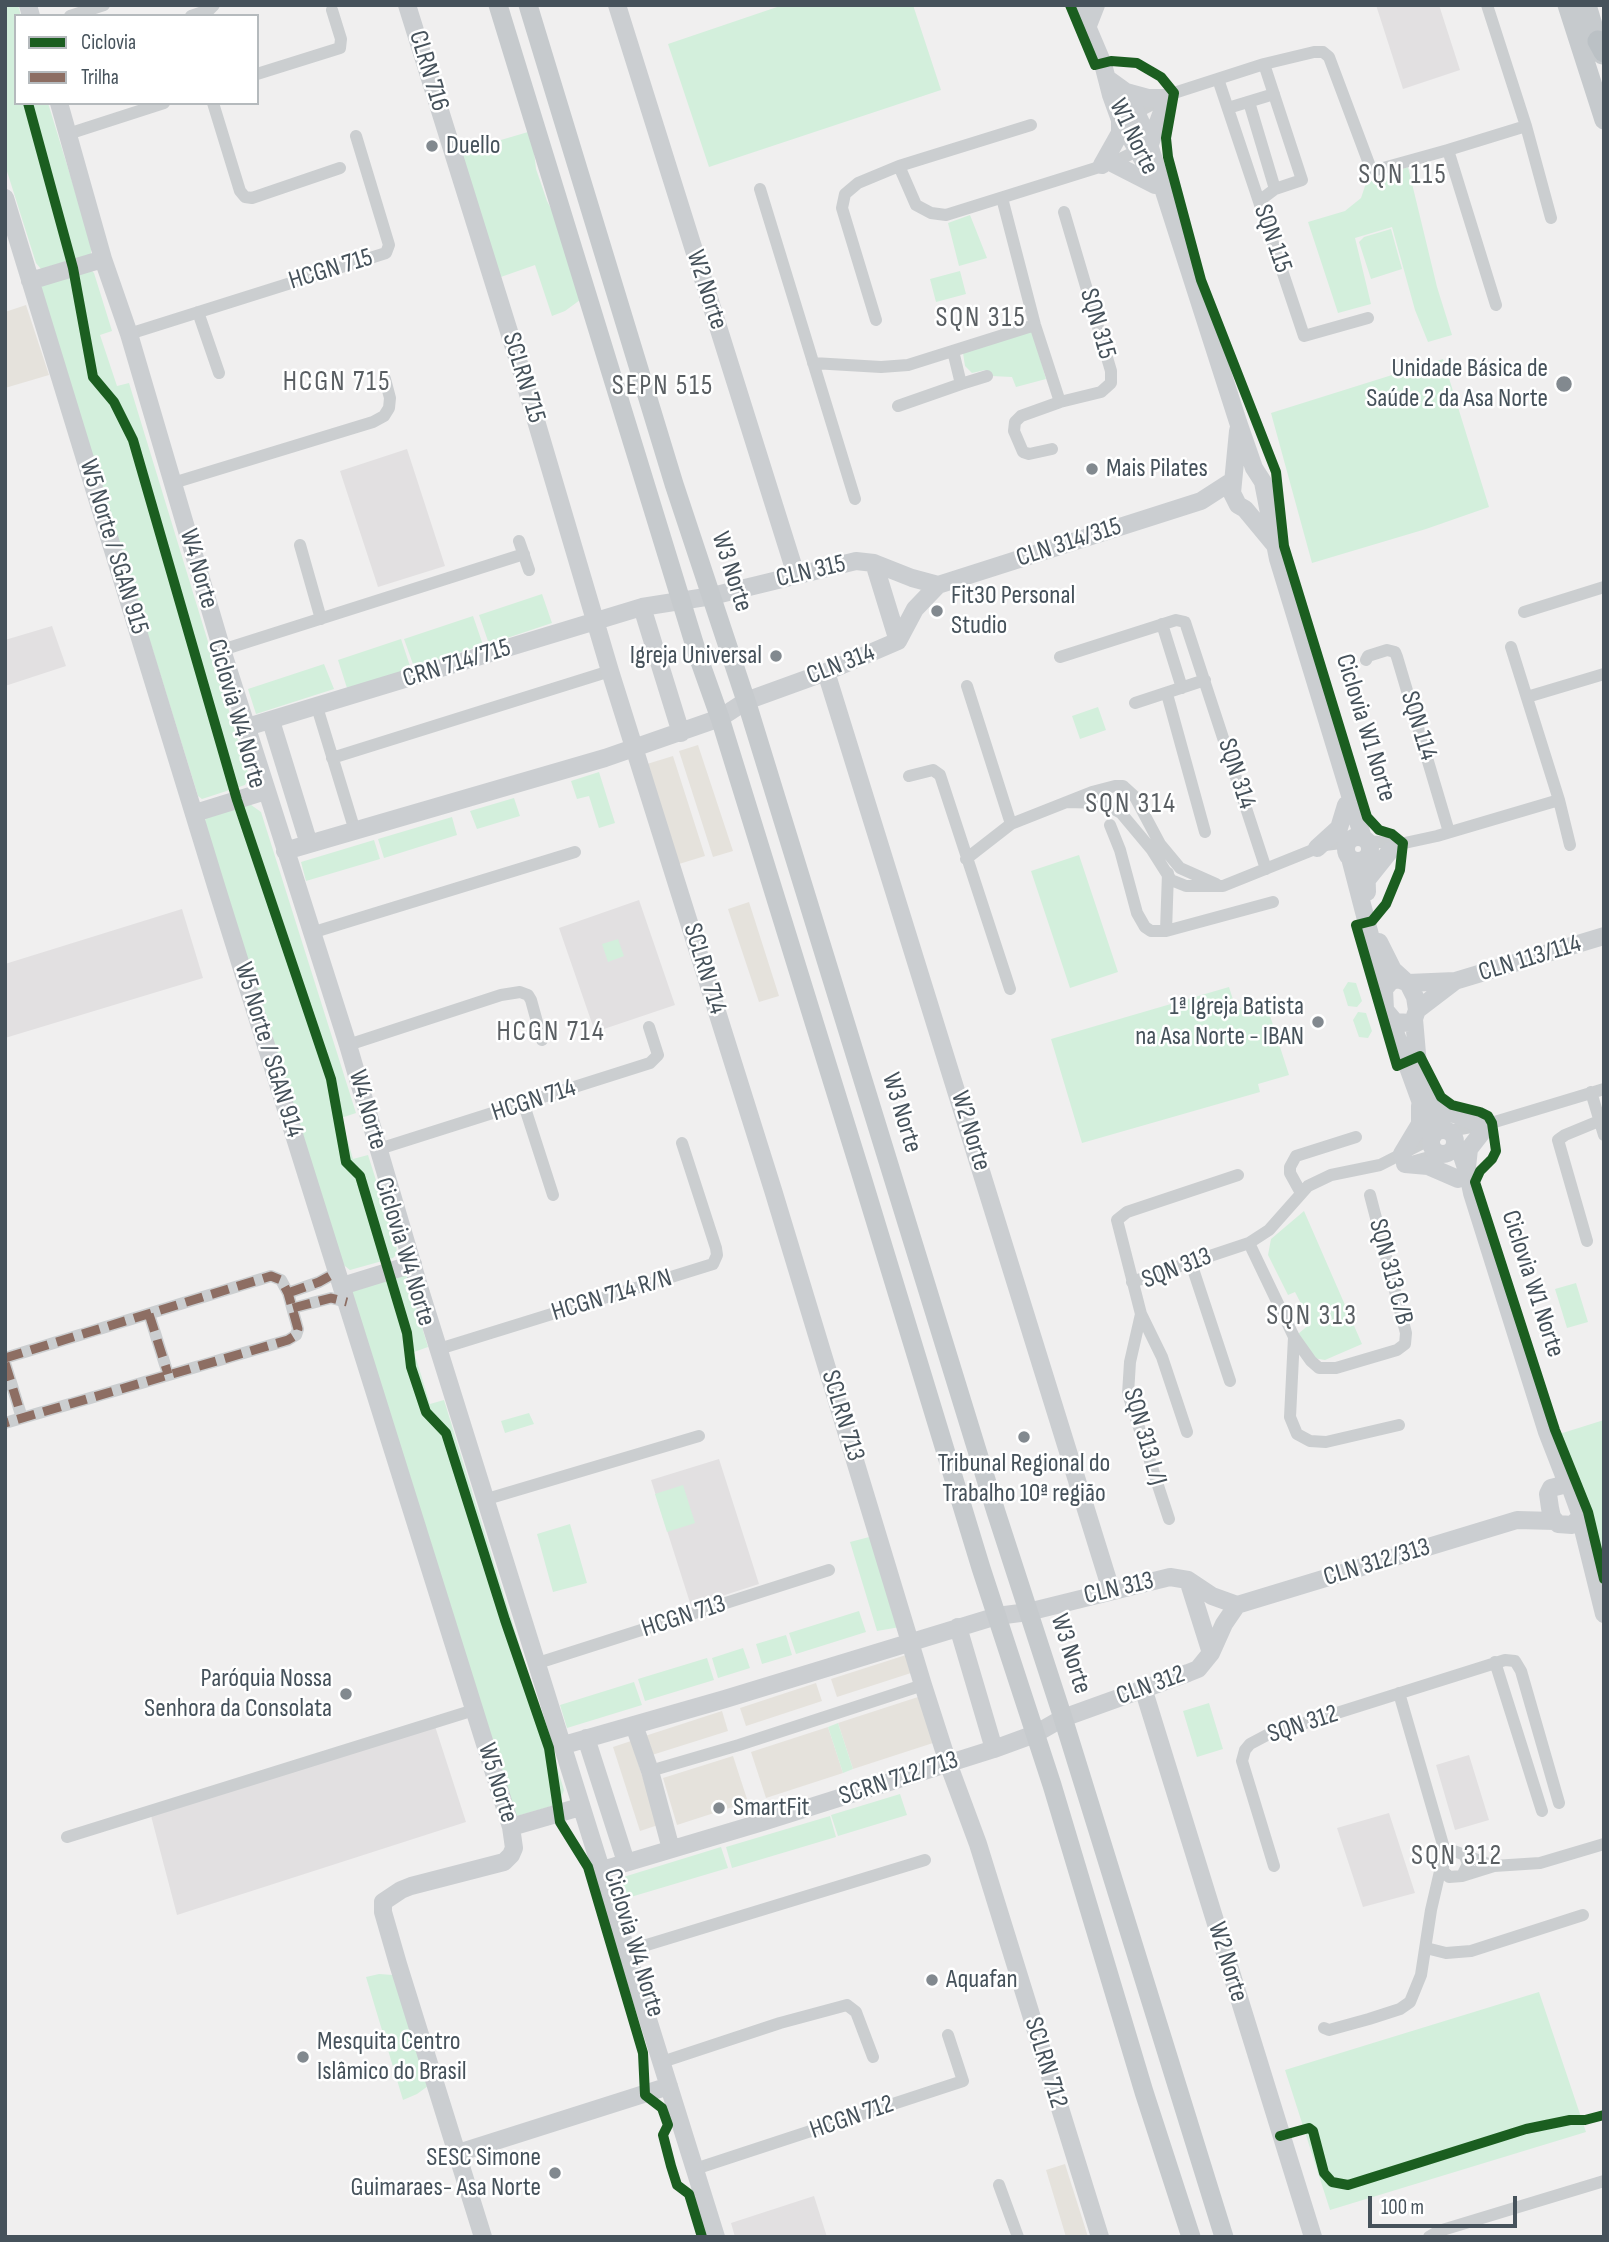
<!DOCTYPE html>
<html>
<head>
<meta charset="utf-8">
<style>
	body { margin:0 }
	#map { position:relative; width:1609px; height:2242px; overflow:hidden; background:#f0efef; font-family:"Sofia Sans Condensed",sans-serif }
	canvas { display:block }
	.frame { position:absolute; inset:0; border:7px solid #46525b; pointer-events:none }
	.legend { position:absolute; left:14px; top:14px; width:245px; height:91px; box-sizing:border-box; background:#fff; border:2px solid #b5babd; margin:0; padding:9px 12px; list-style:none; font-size:21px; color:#46525b }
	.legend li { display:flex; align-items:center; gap:14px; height:35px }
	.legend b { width:35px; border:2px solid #b5babd }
	.scale { position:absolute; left:1368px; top:2196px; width:149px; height:32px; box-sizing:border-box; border:4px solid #46525b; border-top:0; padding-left:9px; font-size:21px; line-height:24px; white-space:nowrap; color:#46525b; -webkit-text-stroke:5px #fff; paint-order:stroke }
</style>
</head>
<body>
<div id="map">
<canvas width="1609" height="2242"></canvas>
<div class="frame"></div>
<ul class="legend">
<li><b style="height:9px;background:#1b5e20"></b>Ciclovia</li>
<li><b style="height:9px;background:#8d6e63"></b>Trilha</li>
</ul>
<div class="scale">100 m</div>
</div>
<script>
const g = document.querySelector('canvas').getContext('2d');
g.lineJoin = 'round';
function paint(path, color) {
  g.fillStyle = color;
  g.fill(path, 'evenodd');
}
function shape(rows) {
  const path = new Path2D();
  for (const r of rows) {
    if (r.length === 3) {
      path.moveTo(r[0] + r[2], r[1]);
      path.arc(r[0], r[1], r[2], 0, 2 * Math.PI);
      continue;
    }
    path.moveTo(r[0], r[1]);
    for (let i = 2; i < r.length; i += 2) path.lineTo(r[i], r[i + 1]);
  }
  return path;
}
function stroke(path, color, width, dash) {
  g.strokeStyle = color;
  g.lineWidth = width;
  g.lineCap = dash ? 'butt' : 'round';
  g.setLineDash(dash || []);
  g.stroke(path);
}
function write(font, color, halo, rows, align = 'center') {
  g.font = font + ' "Sofia Sans Condensed",sans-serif';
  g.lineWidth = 5;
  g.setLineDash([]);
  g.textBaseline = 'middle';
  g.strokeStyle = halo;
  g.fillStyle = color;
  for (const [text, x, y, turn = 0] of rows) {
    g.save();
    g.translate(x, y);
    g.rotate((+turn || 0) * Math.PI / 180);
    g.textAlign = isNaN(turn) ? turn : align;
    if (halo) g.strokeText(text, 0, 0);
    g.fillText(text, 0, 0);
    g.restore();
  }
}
const commercial = shape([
	[26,305,49,375,5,388,5,312],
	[698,745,733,851,713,857,679,751],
	[673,756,705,856,679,864,647,764],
	[749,902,779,996,759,1002,728,909],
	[906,1655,911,1673,837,1697,831,1679],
	[816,1683,822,1701,746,1726,740,1708],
	[918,1697,933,1743,853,1769,838,1723],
	[722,1711,728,1731,652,1755,645,1736],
	[828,1727,843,1773,766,1798,751,1752],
	[631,1741,658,1825,640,1831,613,1747],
	[733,1756,748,1802,677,1825,663,1778],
	[1065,2164,1088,2237,1066,2237,1046,2170]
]);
const education = shape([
	[1376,5,1439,5,1460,70,1403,89],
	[407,449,445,566,378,587,340,471],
	[52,626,66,666,5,686,5,640],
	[639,900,675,1005,595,1032,559,928],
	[182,909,203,978,5,1038,5,964],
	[719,1459,759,1584,691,1606,651,1480],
	[434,1723,466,1822,177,1915,150,1812],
	[1469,1755,1489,1820,1455,1830,1436,1765],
	[1389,1813,1415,1893,1363,1907,1337,1828],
	[814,2196,827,2237,735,2237,731,2223]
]);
const green = shape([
	[5,5,18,5,21,16,16,16,16,103,48,103,91,243,91,254,41,269,36,263,5,165],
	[783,5,913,5,941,90,709,167,668,44],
	[528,132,534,151,536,169,547,201,558,222,580,300,565,311,552,316,535,265,498,278,460,152],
	[1408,167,1437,287,1452,335,1428,342,1415,310,1392,227,1355,238,1371,304,1338,313,1308,222,1345,211,1361,198,1366,183],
	[970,215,987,258,959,266,948,223],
	[1391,229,1402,269,1371,279,1359,242,1364,237],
	[90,269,94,273,112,331,100,335,117,386,129,383,249,776,245,785,202,799,198,796,40,287,44,281],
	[960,271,966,294,936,302,930,279],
	[1032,330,1046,379,1016,387,1012,377,991,376,985,370,972,373,965,366,963,353],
	[1443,359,1489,507,1426,529,1312,563,1271,413],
	[542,594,552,623,489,644,479,615],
	[473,616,483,645,414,667,404,639],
	[401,639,411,669,347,688,338,660],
	[324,664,334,689,256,714,248,689],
	[1098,707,1106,730,1080,739,1072,716],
	[599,772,615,823,599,828,589,796,577,799,571,781],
	[514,798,520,816,477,829,470,811],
	[247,802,261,812,356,1113,341,1118,353,1159,368,1155,396,1243,397,1254,393,1258,350,1270,341,1263,204,826,206,816],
	[452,817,457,835,384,858,378,839],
	[374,840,380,859,306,881,301,862],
	[1079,855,1118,972,1070,988,1031,871],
	[618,939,624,956,608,962,602,944],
	[1348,982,1356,983,1362,1001,1357,1007,1348,1006,1343,990],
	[1229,987,1236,1009,1265,1000,1289,1075,1258,1084,1260,1092,1082,1143,1051,1039],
	[1358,1012,1366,1013,1372,1031,1368,1038,1359,1037,1353,1020],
	[1304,1211,1362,1344,1325,1360,1313,1358,1298,1334,1311,1323,1295,1292,1288,1295,1268,1255,1271,1239],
	[406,1274,428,1347,414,1352,430,1404,444,1400,564,1790,559,1804,517,1816,511,1813,352,1294,352,1288],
	[1576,1283,1588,1322,1567,1328,1555,1289],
	[529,1413,534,1424,505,1433,501,1421],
	[1604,1420,1604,1571,1599,1572,1553,1436],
	[683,1485,695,1523,667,1532,655,1494],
	[570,1524,587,1583,553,1592,537,1534],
	[873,1536,900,1627,877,1631,850,1542],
	[859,1611,866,1632,796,1654,789,1633],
	[786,1635,792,1655,762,1664,756,1644],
	[743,1648,750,1668,718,1678,712,1658],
	[707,1658,714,1680,645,1701,638,1679],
	[634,1682,642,1705,567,1728,560,1705],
	[1209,1703,1223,1749,1197,1757,1183,1711],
	[838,1723,853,1769,843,1773,828,1727],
	[900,1794,907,1815,838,1836,831,1815],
	[830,1816,836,1837,732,1868,726,1847],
	[721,1847,728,1868,624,1899,617,1879],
	[379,1974,393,1975,428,2086,417,2094,403,2100,366,1977],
	[1539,1992,1586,2132,1330,2210,1285,2070]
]);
const street = shape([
	[1487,5,1526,126,1551,218],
	[70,16,104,5],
	[191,16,209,10,214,5],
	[257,74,340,48,341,39,332,10],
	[1218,79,1304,336,1368,318],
	[1249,102,1275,189],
	[213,103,240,191,245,197,252,198,340,168],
	[1228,108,1274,94],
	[1130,116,1174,93,1264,64,1314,52,1323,52,1329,57,1371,169,1376,170,1448,150,1526,126],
	[68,134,164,103],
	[1448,150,1496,305],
	[899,166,916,205,931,213,946,215,1112,163,1143,148],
	[760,189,855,499],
	[1002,198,1035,325,1060,402],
	[1259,201,1275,189,1302,180,1264,64],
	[198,312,219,373],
	[876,320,842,208,845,194,858,183,899,166,1031,125],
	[129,334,386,253,389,245,356,136],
	[953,351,961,384,987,376],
	[813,363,881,367,908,365,1035,325],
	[898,406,961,384],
	[1052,449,1029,454,1023,452,1014,431,1015,422,1021,416,1060,402,1101,392,1111,383,1111,371,1064,212],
	[173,483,373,422,384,416,389,408,390,398,385,379],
	[519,541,529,570],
	[300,545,321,619],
	[1524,612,1604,587],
	[1162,624,1182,688],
	[1511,647,1559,800,1570,845],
	[222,650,524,554],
	[1060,657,1176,620,1185,622,1266,869],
	[1366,660,1368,656,1387,650,1395,652,1397,657,1449,832],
	[967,686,1011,824],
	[1167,694,1205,832],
	[1527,697,1604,674],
	[1135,703,1205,680],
	[317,707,355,831],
	[332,758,610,671],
	[909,776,933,770,940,775,1010,989],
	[1067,802,1103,803,1121,813,1152,850,1171,880,1186,886,1223,886,1325,845,1349,842],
	[1110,825,1120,850,1137,913,1145,927,1151,931,1166,931,1168,873],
	[1367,841,1400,844,1437,836,1559,800],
	[966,859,1011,824,1092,792,1115,786,1123,786,1135,797,1160,844,1180,868,1216,884],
	[1166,931,1273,902],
	[311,933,575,852],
	[348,1045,501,995,520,992,528,995,531,1000,542,1040],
	[1591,1092,1604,1135],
	[524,1105,553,1195],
	[1449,1131,1488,1124,1604,1089],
	[379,1149,650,1063,658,1055,649,1027],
	[1415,1161,1440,1154],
	[1301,1193,1290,1173,1290,1167,1296,1156,1356,1137],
	[1587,1241,1558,1140,1565,1135,1599,1121],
	[1249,1243,1294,1337,1311,1361,1319,1368,1336,1368,1397,1350,1405,1344,1406,1333,1370,1195],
	[1191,1263,1230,1381],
	[1132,1282,1249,1243,1269,1230,1308,1186,1331,1175,1380,1165,1431,1139],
	[288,1293,319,1282,337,1272],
	[293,1308,331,1298,347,1302],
	[149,1314,168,1374],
	[1141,1314,1130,1362,1128,1394,1169,1519],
	[1294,1337,1290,1417,1297,1434,1310,1441,1326,1442,1399,1425],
	[439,1349,713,1264,717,1255,716,1248,682,1143],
	[5,1358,271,1276,281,1280,288,1293,298,1329,296,1335,288,1340,5,1423],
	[5,1363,22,1418],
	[1187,1432,1162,1357,1141,1314,1117,1220,1127,1212,1238,1175],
	[487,1499,699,1436],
	[1495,1662,1542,1811],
	[538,1663,829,1570],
	[1399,1693,1446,1855],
	[650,1771,739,1745,923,1685],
	[67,1837,474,1710],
	[1465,1856,1468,1864,1462,1876,1449,1877,1443,1871,1443,1858,1454,1851,1494,1866],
	[1274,1866,1242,1761,1245,1750,1250,1744,1267,1735,1505,1660,1515,1661,1521,1671,1559,1803],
	[1462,1876,1494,1866,1540,1863,1604,1844],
	[1426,1948,1446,1953,1471,1951,1583,1915],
	[627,1951,925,1860],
	[1324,2028,1329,2030,1369,2019,1400,2009,1410,2002,1421,1975,1431,1910,1441,1867],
	[662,2062,780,2023,847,2005,856,2012,873,2057],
	[695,2169,963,2081,948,2035],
	[999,2185,1018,2237],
	[1429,2237,1439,2231,1604,2181]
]);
const secondary = shape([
	[28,5,31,16],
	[407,5,521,370,610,671,773,1190,923,1685,948,1763,978,1844,1100,2237],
	[617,5,796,575],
	[1078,5,1103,64,1111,95,1120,120,1154,179],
	[1087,28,1096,5],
	[1108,79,1126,92,1144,129,1238,422,1254,468,1263,482,1278,559,1363,838],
	[1126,92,1148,98,1167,98,1150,144],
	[59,103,103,259,129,334,222,650,348,1045,420,1290,716,2237],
	[1112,163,1155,185],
	[1102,165,1120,133,1120,120],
	[5,198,217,889,511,1827,514,1848,511,1855,504,1862,411,1886,401,1890,383,1902,383,1912,398,1964,483,2237],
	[30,281,103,259],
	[1238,431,1232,493,1238,505,1245,509,1274,544],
	[874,563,898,641],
	[642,607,681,733],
	[826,672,1111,1590],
	[271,721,309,844],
	[247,727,642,607,712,596,856,561,874,563,912,578,938,585],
	[195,813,266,791],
	[1358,849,12],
	[1317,848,1339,828,1346,805],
	[285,851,605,758,720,718,746,701,826,672,898,641,915,609,938,585,1201,501,1232,481],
	[1350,858,1384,989],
	[1366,858,1367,892],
	[1366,881,1390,851],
	[1379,942,1393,970,1404,980],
	[1398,979,1408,983,1415,997,1417,1010,1414,1019,1410,1023,1395,1022,1385,1010,1384,989,1391,981,1398,979],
	[1408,983,1455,981,1604,936],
	[1417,1010,1455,981],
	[1390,1018,1433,1136],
	[1414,1019,1418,1065,1444,1130],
	[1436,1107,1481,1124],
	[1443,1142,12],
	[1455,1147,1461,1153,1468,1174,1472,1193,1547,1432,1568,1486],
	[1402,1154,1420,1124,1420,1106],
	[1405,1164,1428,1166,1458,1179],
	[1467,1167,1469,1149,1483,1131],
	[342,1286,413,1264],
	[1563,1485,1568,1486,1571,1489,1579,1511,1580,1517,1572,1525,1558,1524,1552,1517,1550,1508,1548,1494,1551,1488,1563,1485],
	[1580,1517,1604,1614],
	[1188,1580,1211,1653],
	[1237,1605,1517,1520,1555,1521],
	[958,1627,994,1749],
	[1143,1688,1313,2237],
	[634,1725,650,1771,671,1849],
	[586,1738,626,1862],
	[564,1745,725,1699,997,1616,1028,1612,1170,1577,1188,1580,1212,1596,1237,1605],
	[511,1827,580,1807],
	[602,1870,763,1822,994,1749,1035,1734,1063,1718,1188,1673,1198,1669,1211,1653,1224,1624,1237,1605],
	[458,2153,669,2086]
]);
const primary = shape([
	[498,5,699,659,720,718,861,1174,981,1568,1052,1785,1144,2092,1191,2237],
	[528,5,674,484,749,710,996,1512,1063,1718,1224,2237],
	[1567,5,1604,120],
	[1587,5,1602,55]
]);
const highway = shape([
	[1598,41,1604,52]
]);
const quiet = shape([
	[288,1293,319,1282,337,1272],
	[293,1308,331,1298,347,1302],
	[149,1314,168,1374],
	[5,1358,271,1276,281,1280,288,1293,298,1329,296,1335,288,1340,5,1423],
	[5,1363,22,1418]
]);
const cycleway = shape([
	[1070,5,1095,65,1111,61,1137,63,1161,77,1174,93,1166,138,1168,157,1201,280,1276,472,1284,546,1367,817,1379,830,1392,834,1403,843,1400,870,1386,904,1372,921,1356,925,1397,1066,1420,1056,1441,1097,1452,1105,1480,1112,1488,1116,1492,1123,1496,1151,1492,1159,1480,1171,1475,1182,1555,1430,1588,1512,1604,1579],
	[28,103,73,268,93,377,114,402,133,440,237,800,331,1079,346,1162,360,1176,407,1333,411,1367,426,1412,446,1433,505,1620,549,1748,560,1822,588,1867,643,2053,645,2095,662,2108,668,2125,663,2135,671,2166,677,2185,689,2194,702,2237],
	[1280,2136,1309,2128,1313,2131,1324,2173,1332,2182,1348,2185,1526,2129,1570,2120,1585,2120,1604,2115]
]);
const markers = [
	[432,146,7,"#82898f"],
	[1564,384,9,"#82898f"],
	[1092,469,7,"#82898f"],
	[937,611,7,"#82898f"],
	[776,656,7,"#82898f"],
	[1318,1022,7,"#82898f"],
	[1024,1437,7,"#82898f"],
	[346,1694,7,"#82898f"],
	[719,1808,7,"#82898f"],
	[932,1980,7,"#82898f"],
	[303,2057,7,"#82898f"],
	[555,2173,7,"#82898f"]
];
const streetNames = [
	["CLRN 716",428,71,73],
	["W1 Norte",1133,137,64],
	["SQN 115",1272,239,71],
	["HCGN 715",331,270,-17],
	["W2 Norte",706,290,72],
	["SQN 315",1097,324,74],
	["SCLRN 715",523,378,73],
	["CLN 314/315",1069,543,-18],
	["W5 Norte / SGAN 915",113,547,73],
	["W4 Norte",198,569,74],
	["W3 Norte",731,572,72],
	["CLN 315",811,572,-13],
	["CRN 714/715",457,664,-17],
	["CLN 314",841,665,-21],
	["Ciclovia W4 Norte",236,714,74],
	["SQN 114",1418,726,73],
	["Ciclovia W1 Norte",1365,728,73],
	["SQN 314",1236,774,72],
	["CLN 113/114",1530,959,-17],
	["SCLRN 714",704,969,73],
	["W5 Norte / SGAN 914",268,1050,73],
	["HCGN 714",534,1101,-18],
	["W4 Norte",367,1110,74],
	["W3 Norte",901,1113,73],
	["W2 Norte",970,1131,73],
	["Ciclovia W4 Norte",404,1252,73],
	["SQN 313",1177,1269,-21],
	["SQN 313 C/B",1390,1272,75],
	["Ciclovia W1 Norte",1532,1284,72],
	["HCGN 714 R/N",612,1296,-17],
	["SCLRN 713",842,1416,73],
	["SQN 313 L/J",1144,1437,74],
	["CLN 312/313",1377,1563,-17],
	["CLN 313",1119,1589,-13],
	["HCGN 713",684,1617,-18],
	["W3 Norte",1070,1654,72],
	["CLN 312",1151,1686,-20],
	["SQN 312",1303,1725,-18],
	["SCRN 712/713",899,1779,-18],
	["W5 Norte",497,1783,73],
	["Ciclovia W4 Norte",633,1943,73],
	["W2 Norte",1227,1962,73],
	["SCLRN 712",1045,2063,73],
	["HCGN 712",852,2118,-19]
];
const poiNames = [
	["Duello",446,146],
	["Unidade Básica de",1548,369,"right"],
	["Saúde 2 da Asa Norte",1548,399,"right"],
	["Mais Pilates",1106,469],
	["Fit30 Personal",951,596],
	["Studio",951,626],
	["Igreja Universal",762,656,"right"],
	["1ª Igreja Batista",1304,1007,"right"],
	["na Asa Norte - IBAN",1304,1037,"right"],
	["Tribunal Regional do",1024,1464,"center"],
	["Trabalho 10ª região",1024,1494,"center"],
	["Paróquia Nossa",332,1679,"right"],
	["Senhora da Consolata",332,1709,"right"],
	["SmartFit",733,1808],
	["Aquafan",946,1980],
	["Mesquita Centro",317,2042],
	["Islâmico do Brasil",317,2072],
	["SESC Simone",541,2158,"right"],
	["Guimaraes- Asa Norte",541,2188,"right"]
];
const neighbourhoodNames = [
	["SQN 115",1403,176],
	["SQN 315",981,319],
	["HCGN 715",337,383],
	["SEPN 515",663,387],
	["SQN 314",1131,805],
	["HCGN 714",551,1033],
	["SQN 313",1312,1317],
	["SQN 312",1457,1857]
];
paint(commercial, '#e5e2dc');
paint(education, '#e2e0e1');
paint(green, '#d3efdc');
stroke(highway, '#b4b9be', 23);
stroke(street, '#cbced0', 12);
stroke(secondary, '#cbced1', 18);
stroke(primary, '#c6cacd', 19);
stroke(highway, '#bbc1c5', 21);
stroke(quiet, '#8d6e63', 9, [18, 9]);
stroke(cycleway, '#1b5e20', 10);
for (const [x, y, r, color] of markers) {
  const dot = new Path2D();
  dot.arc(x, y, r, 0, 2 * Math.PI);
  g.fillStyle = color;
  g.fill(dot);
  stroke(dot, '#fff', 2.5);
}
write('26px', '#46525b', '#fff', streetNames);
write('26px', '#46525b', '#fff', poiNames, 'left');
g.letterSpacing = '2px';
write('28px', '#5a5f63', '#fff', neighbourhoodNames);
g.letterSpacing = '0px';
</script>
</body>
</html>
